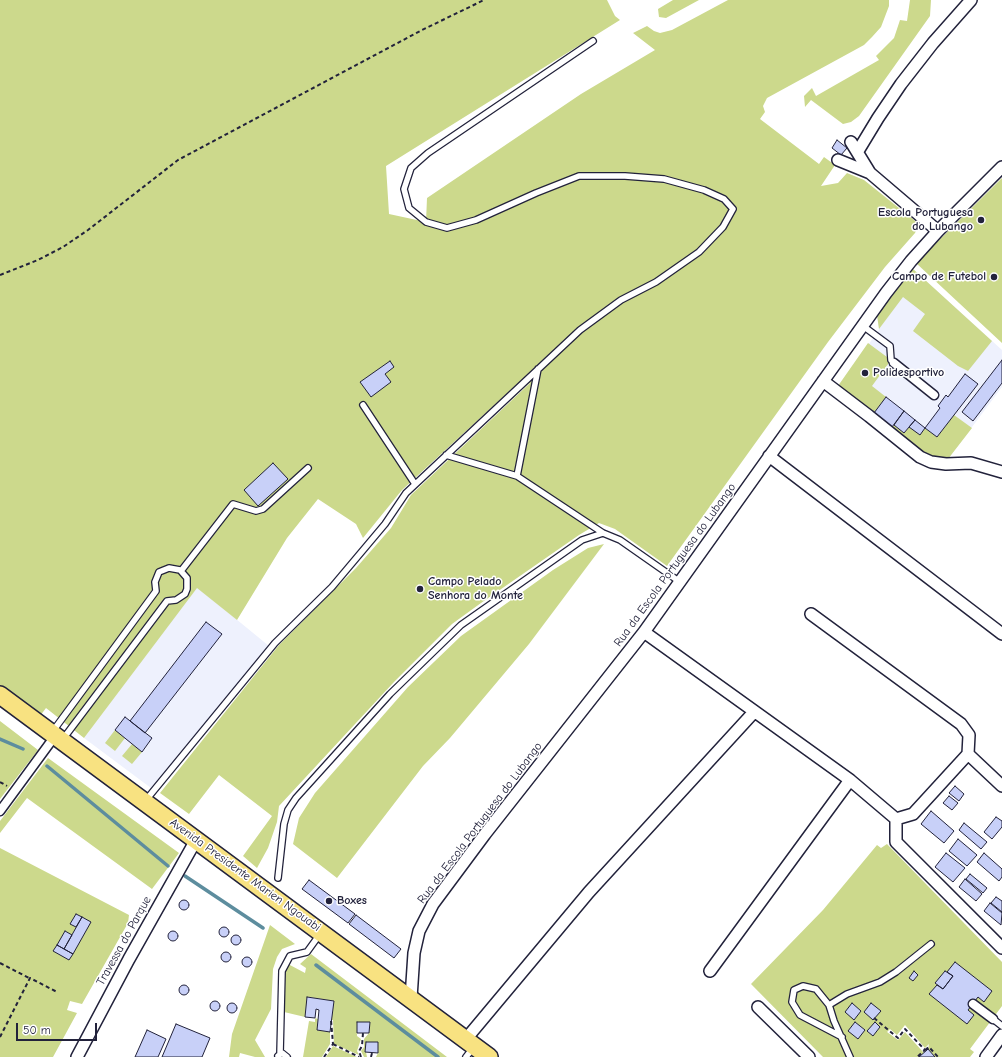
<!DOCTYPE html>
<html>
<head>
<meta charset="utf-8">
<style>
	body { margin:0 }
	#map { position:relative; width:1002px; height:1057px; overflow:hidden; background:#fff; font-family:"Comic Neue",sans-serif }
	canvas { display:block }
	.scale { position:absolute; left:16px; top:1023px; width:81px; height:18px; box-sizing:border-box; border:2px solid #22223b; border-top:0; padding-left:5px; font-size:12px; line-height:14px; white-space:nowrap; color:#22223b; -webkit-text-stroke:3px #fff; paint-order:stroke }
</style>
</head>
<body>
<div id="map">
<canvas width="1002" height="1057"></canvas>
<div class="scale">50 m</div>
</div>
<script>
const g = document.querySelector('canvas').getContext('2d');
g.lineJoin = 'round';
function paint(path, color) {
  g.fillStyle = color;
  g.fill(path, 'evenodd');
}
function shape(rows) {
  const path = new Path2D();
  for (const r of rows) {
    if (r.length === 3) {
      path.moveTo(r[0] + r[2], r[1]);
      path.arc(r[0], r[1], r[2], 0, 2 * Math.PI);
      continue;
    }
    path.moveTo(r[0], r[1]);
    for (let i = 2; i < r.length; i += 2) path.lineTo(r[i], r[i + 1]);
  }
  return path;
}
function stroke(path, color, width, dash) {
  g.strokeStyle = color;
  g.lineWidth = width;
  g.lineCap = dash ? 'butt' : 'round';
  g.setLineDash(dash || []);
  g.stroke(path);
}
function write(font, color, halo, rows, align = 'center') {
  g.font = font + ' "Comic Neue",sans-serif';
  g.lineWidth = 3;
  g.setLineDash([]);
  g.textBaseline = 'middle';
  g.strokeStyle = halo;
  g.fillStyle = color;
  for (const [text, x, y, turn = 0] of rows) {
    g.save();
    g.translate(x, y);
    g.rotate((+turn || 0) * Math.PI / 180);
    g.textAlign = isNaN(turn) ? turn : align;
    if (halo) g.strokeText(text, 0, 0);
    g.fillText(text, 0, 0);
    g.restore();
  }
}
const built = shape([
	[913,269,1002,350,1002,387,948,459,922,454,838,386,879,330,877,315],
	[197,587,269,646,151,788,84,738]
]);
const green = shape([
	[0,0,607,0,615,16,620,20,386,166,389,214,426,222,427,198,581,94,655,50,633,33,647,26,654,31,660,33,672,30,728,0,889,0,889,6,881,27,872,37,864,45,767,98,763,106,765,112,760,119,819,164,824,157,835,165,821,186,838,183,847,173,864,180,919,224,915,233,885,267,828,342,667,566,615,529,599,523,579,535,481,603,452,624,394,682,279,806,277,822,268,848,257,868,243,856,272,816,219,775,189,814,160,793,279,645,356,568,391,528,411,495,530,383,516,385,402,490,363,538,356,524,318,499,287,538,237,620,197,588,84,738,46,708,40,716,0,685],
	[673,0,699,0,666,18,659,17,658,9],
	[910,0,931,0,930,16,859,116,851,122,843,124,811,100,805,107,804,96,812,88,816,96,879,60,876,56,894,38,900,20,907,21],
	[1002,178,1002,343,916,263],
	[913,269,992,341,968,371,958,366,913,331,925,314,903,297,879,329,877,315],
	[868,343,891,360,872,386,886,397,874,413,892,427,894,425,904,433,909,427,920,434,925,428,937,437,954,415,972,428,948,459,922,454,838,386],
	[604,544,529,644,450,738,423,766,337,878,293,844,299,818,315,793,408,687,461,636,553,570,588,548],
	[0,721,38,750,0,799],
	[115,730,125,738,115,751,105,743],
	[132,744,142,752,132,764,122,756],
	[48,758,179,853,152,889,27,798,0,833,0,821],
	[887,844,1002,962,1002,1006,970,1049,974,1052,970,1057,935,1057,928,1049,929,1044,925,1048,905,1025,897,1035,890,1029,887,1032,898,1040,905,1032,924,1053,919,1057,823,1057,751,984,823,910,877,845,881,848],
	[0,848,129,915,128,923,82,1004,70,1001,67,1010,77,1013,53,1057,0,1057],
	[270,925,295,944,282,949,277,957,273,969,271,1009,255,1040,265,1057,255,1057,240,1053,239,1057,229,1057,232,1034],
	[311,954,447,1057,376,1057,378,1053,366,1052,367,1057,364,1057,361,1051,364,1047,364,1039,369,1033,370,1022,357,1022,357,1036,361,1039,357,1051,359,1055,334,1044,333,1020,331,1020,334,1001,308,997,305,1017,284,1012,284,974,288,964,305,973,306,968,300,964],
	[315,1018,318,1019,317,1030,330,1032,330,1044,322,1057,303,1057,309,1021,315,1022],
	[333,1046,357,1057,326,1057]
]);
const stream = shape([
	[0,739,23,749],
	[47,766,168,866],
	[185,876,263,928],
	[316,965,438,1057]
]);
const building = shape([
	[837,140,847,148,841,155,832,148,837,140],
	[1002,360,1002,383,973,421,962,412,1002,360],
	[390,361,394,367,385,374,391,382,371,397,360,382,390,361],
	[965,374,978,384,937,437,925,428,940,408,938,406,946,395,948,397,965,374],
	[886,397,904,411,892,427,874,413,886,397],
	[904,411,915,420,904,433,894,425,904,411],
	[915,420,925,428,920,435,909,427,915,420],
	[273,463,288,479,258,506,244,490,273,463],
	[206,622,222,634,145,733,130,721,206,622],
	[125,717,152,738,142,752,115,730,125,717],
	[955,786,964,794,959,801,949,793,955,786],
	[949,796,958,803,952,810,943,803,949,796],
	[931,811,954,831,944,843,921,824,931,811],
	[996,817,1002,821,1002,827,992,839,984,832,996,817],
	[964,823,987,842,981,849,959,830,964,823],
	[958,839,977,855,967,866,949,851,958,839],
	[946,853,965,868,953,882,935,867,946,853],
	[984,853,1002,869,1002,877,999,881,977,862,984,853],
	[970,874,987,888,983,893,966,879,970,874],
	[965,879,982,894,976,901,959,887,965,879],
	[309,880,355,914,348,923,302,889,309,880],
	[996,897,1002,901,1002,912,991,903,996,897],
	[184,905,5],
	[990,903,1002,913,1001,925,984,911,990,903],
	[76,914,82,917,76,927,70,924,76,914],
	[356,915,401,949,394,958,349,924,356,915],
	[82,917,91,922,73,954,64,949,82,917],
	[224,932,5],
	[173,936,5],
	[65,931,72,935,64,949,57,945,65,931],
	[236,940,5],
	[57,945,73,954,69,960,53,951,57,945],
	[226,957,5],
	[247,962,5],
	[955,962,992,991,984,1002,978,997,968,1010,974,1015,967,1024,929,994,937,985,943,989,953,976,947,972,955,962],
	[914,971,918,975,913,981,909,978,914,971],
	[945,971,953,976,943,989,935,983,945,971],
	[184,990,5],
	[307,997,334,1001,330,1032,317,1030,319,1010,316,1009,315,1018,305,1017,307,997],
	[215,1006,5],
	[232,1008,5],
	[852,1003,861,1011,854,1020,845,1012,852,1003],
	[871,1003,881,1011,873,1020,864,1012,871,1003],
	[357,1022,370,1022,369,1033,357,1033,357,1022],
	[855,1022,865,1030,858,1039,848,1031,855,1022],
	[875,1022,880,1027,873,1036,867,1031,875,1022],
	[176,1024,210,1038,202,1057,162,1057,176,1024],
	[147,1030,166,1039,158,1057,135,1057,147,1030],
	[366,1042,378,1042,378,1053,365,1052,366,1042],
	[928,1049,935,1057,919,1057,927,1050,928,1049]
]);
const path = shape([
	[0,275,38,260,63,247,88,230,178,160,422,30,484,0],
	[0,782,7,786],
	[0,963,29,978],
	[874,1018,898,1038,905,1029,925,1050,917,1057],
	[0,1037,30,978,57,992],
	[333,1044,359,1057],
	[925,1050,929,1047,938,1057],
	[324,1057,333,1044,331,1020],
	[361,1057,359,1051,362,1046,363,1033],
	[371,1057,372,1053]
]);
const service = shape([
	[863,326,890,346,891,360,894,363],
	[363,405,415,484],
	[446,455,517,476,538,369],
	[517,476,603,533,620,540,680,582],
	[181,571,233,504,256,511,263,509,308,468],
	[53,731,156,591,155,582,159,572,169,568,180,570,187,578,187,589,185,594,176,600,167,601,63,739],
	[146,800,275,643,332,587,385,524,406,493,580,330,621,300,656,282,699,252,723,227,733,209,724,199,704,190,664,179,625,176,579,176,536,193,476,220,447,228,426,222,409,208,404,189,411,168,428,153,593,41],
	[278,878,284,824,288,810,296,798,390,694,461,625,582,540,603,533],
	[829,1005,816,989,803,986,794,990,792,1002,800,1015,842,1037],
	[993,1019,1002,1026],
	[280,1054,282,971,290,956,307,952,320,934],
	[278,1056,282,1053,287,1057],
	[466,1057,473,1048],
	[850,1057,834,1021,829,1005,847,994,880,982,896,972,931,944]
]);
const pedestrian = shape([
	[894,363,934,395],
	[0,811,55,736],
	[973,1004,993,1019]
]);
const minor = shape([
	[851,142,870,173,938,231],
	[858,151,878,118,901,84,933,43,971,0],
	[838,160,870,173],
	[823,381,869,416,920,457,931,462,946,464,971,463,1002,472],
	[769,456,1002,634],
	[811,614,961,724,969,735,968,754,1002,786],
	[644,632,850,780,896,819],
	[896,819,896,842,1002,948],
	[896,819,913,814,968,754],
	[710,971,850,780],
	[411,998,414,953,419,931,433,904,485,834,644,632,886,293,911,261,938,231,1002,167],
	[758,1007,809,1057],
	[466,1039,589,892,754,712],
	[77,1057,129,959,196,840],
	[986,1057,1002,1035]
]);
const primary = shape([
	[0,695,489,1057]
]);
const markers = [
	[981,220,4,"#22223b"],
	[994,277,4,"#22223b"],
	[865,373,4,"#22223b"],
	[420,589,4,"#22223b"],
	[329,901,4,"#22223b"]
];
const poiNames = [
	["Escola Portuguesa",973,213,"right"],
	["do Lubango",973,227,"right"],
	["Campo de Futebol",986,277,"right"],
	["Polidesportivo",873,373],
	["Campo Pelado",428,582],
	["Senhora do Monte",428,596],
	["Boxes",337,901]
];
const streetNames = [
	["Rua da Escola Portuguesa do Lubango",675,565,-54],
	["Rua da Escola Portuguesa do Lubango",480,823,-53],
	["Avenida Presidente Marien Ngouabi",245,875,36],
	["Travessa do Parque",124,941,-61]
];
paint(built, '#eef1fd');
paint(green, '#ccd98c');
stroke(stream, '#5d8d9e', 3.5);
paint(building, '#c8d0f8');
stroke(building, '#22223b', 1);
stroke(service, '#22223b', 8);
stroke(pedestrian, '#22223b', 11);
stroke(minor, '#22223b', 14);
stroke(primary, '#22223b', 20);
stroke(path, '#22223b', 2, [4, 3]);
stroke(service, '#fff', 5.5);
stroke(pedestrian, '#fff', 8);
stroke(minor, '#fff', 11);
stroke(primary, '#f8e281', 17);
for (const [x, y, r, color] of markers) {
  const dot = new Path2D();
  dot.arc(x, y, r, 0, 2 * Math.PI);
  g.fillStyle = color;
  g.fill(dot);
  stroke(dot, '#fff', 1.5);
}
write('bold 12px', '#22223b', '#fff', poiNames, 'left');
write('12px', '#22223b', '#fff', streetNames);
</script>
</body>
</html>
